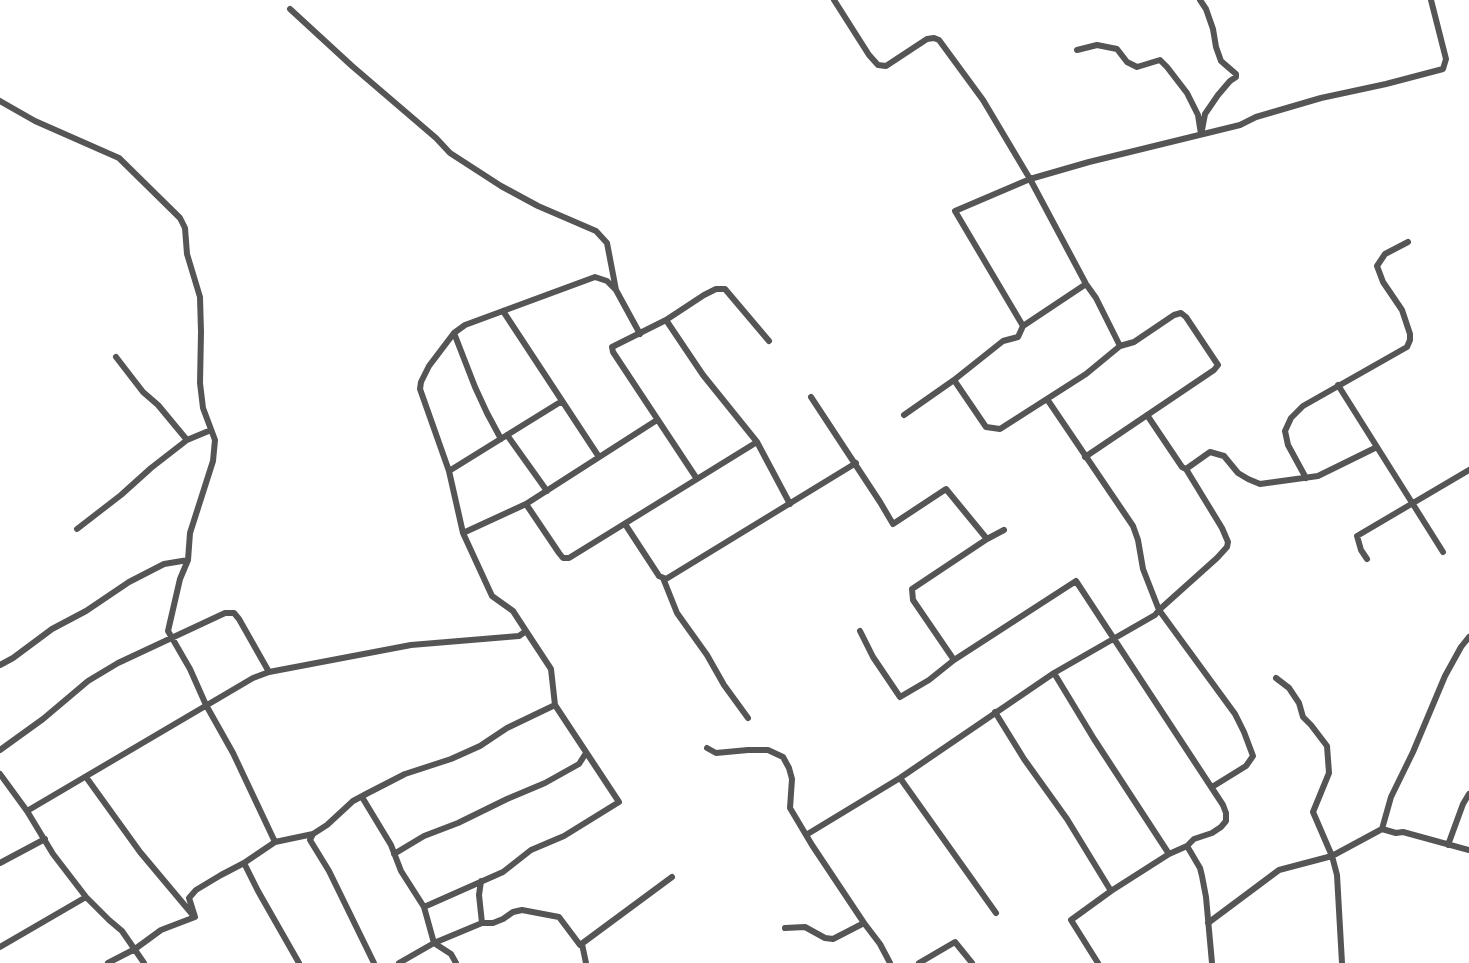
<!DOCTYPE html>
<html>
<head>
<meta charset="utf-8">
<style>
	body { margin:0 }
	canvas { display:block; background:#fff }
</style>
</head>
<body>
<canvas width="1469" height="963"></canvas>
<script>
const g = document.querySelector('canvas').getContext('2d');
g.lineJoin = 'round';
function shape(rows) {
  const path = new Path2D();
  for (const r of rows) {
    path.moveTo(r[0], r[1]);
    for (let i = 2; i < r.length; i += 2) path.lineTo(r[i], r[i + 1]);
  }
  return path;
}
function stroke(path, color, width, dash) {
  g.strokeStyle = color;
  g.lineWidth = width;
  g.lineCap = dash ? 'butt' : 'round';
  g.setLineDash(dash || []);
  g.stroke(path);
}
const minor = shape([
	[834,0,869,55,878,65,886,66,927,39,934,38,939,40,983,100,1030,179,1086,284,1096,298,1120,346],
	[1200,0,1206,9,1213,29,1216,47,1221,61,1236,74,1236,77,1230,81,1218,95,1205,114,1202,130],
	[290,9,352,66,436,138,450,153,501,186,538,206,596,231,607,243,616,290],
	[1077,50,1097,45,1117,49,1127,62,1137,67,1160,60,1167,67,1187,93,1198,115,1201,134],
	[0,101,35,121,119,158,180,218,185,228,187,254,200,297,201,332,200,383,203,408,215,440,213,461,190,533,188,560,180,579,168,631,190,669,206,705,233,753,275,842],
	[503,311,599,457],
	[666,320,704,295,716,289,725,289,769,341],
	[1023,326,955,211,1030,179,1089,162,1240,125,1256,117,1321,98,1386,84,1443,69,1446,59,1431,0],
	[454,333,475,387,487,413,501,439],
	[116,357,143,392,158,405,187,440],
	[954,380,986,427,1000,429,1086,374,1120,346,1134,342,1174,315,1181,313,1186,317,1218,365,1214,370,1085,457],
	[811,397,880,502,893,524,946,489,987,539],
	[904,415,954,380,1003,341,1018,337,1023,326,1086,284],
	[1147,415,1182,467,1186,469,1222,528,1228,542,1227,547,1217,558,1159,610,1235,714,1244,732,1253,756,1246,766,1212,787],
	[507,435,547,491],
	[1377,447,1443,552],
	[1186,469,1210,452,1224,456,1238,473,1248,479,1260,484,1318,476,1377,447,1338,385],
	[449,471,562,401],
	[1306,478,1288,445,1285,431,1291,418,1303,406,1407,347,1410,340,1410,334,1402,310,1383,282,1377,266,1385,254,1408,242],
	[697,479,613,352,612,347,666,320,703,375,757,442,790,504],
	[526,504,559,553,563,558,569,558,757,442],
	[625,524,659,576,666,579,856,463],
	[77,529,121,495,151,468,187,440,211,430],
	[463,533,526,504,657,420],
	[1367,559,1361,550,1357,536,1469,470],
	[663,578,677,613,707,655,724,685,748,718],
	[860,631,873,657,900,697,929,680,954,660,1076,581,1223,805,1226,813,1226,821,1221,827,1212,833,1194,839,1187,846,1200,868,1202,876,1206,897,1212,963],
	[954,660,913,600,912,589,987,539,1004,530],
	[0,665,13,658,52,629,86,611,129,582,164,564,188,560],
	[1054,673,1094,739,1169,854],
	[1276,678,1289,688,1299,703,1303,717,1311,725,1327,746,1329,773,1313,812,1332,856,1337,875,1342,963],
	[995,712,1024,759,1067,819,1111,891],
	[707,748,716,753,748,750,768,750,783,757,789,768,792,779,790,808,812,845,864,923,880,944,890,963],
	[0,750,43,719,88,681,118,663,225,613,234,613,239,619,269,672],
	[0,774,27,811,53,854,86,897,109,920,122,931,144,963],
	[86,777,140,852,192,914],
	[900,778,996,913],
	[362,797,391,845,401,871,424,907,434,943,451,954,456,963],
	[27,811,253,678,269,672,411,645,519,636,526,631,513,611,492,596,463,533,449,471,420,389,421,382,429,366,454,333,465,325,595,277,607,281,616,290,640,334],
	[1382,829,1396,833,1403,832,1469,850],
	[313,834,310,840,329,871,374,963],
	[806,835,900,778,1054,673,1155,615,1159,610,1143,569,1138,540,1133,526,1047,399],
	[1448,845,1463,804,1469,794],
	[394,854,424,836,458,823,507,799,545,783,579,764,586,753],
	[0,863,45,839],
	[244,863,258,891,299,963],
	[481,881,479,895,482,923],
	[424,907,503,872,531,850,564,836,619,802,555,705,551,669,526,631],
	[1208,923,1279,870,1332,856,1382,829,1391,797,1413,752,1445,676,1461,647,1469,637],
	[785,928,805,927,825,938,833,939,864,923],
	[582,944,586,963],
	[0,947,86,897],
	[108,963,135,949,161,930,195,917,189,898,196,890,221,875,244,863,275,842,313,834,327,825,353,801,368,793,405,774,451,759,480,746,507,728,555,705],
	[399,963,434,943,482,923,493,923,503,919,513,912,522,910,559,917,580,945,672,877],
	[919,963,955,942,972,963],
	[1098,963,1071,920,1111,891,1169,854,1187,846]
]);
stroke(minor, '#555', 6);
</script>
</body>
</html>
